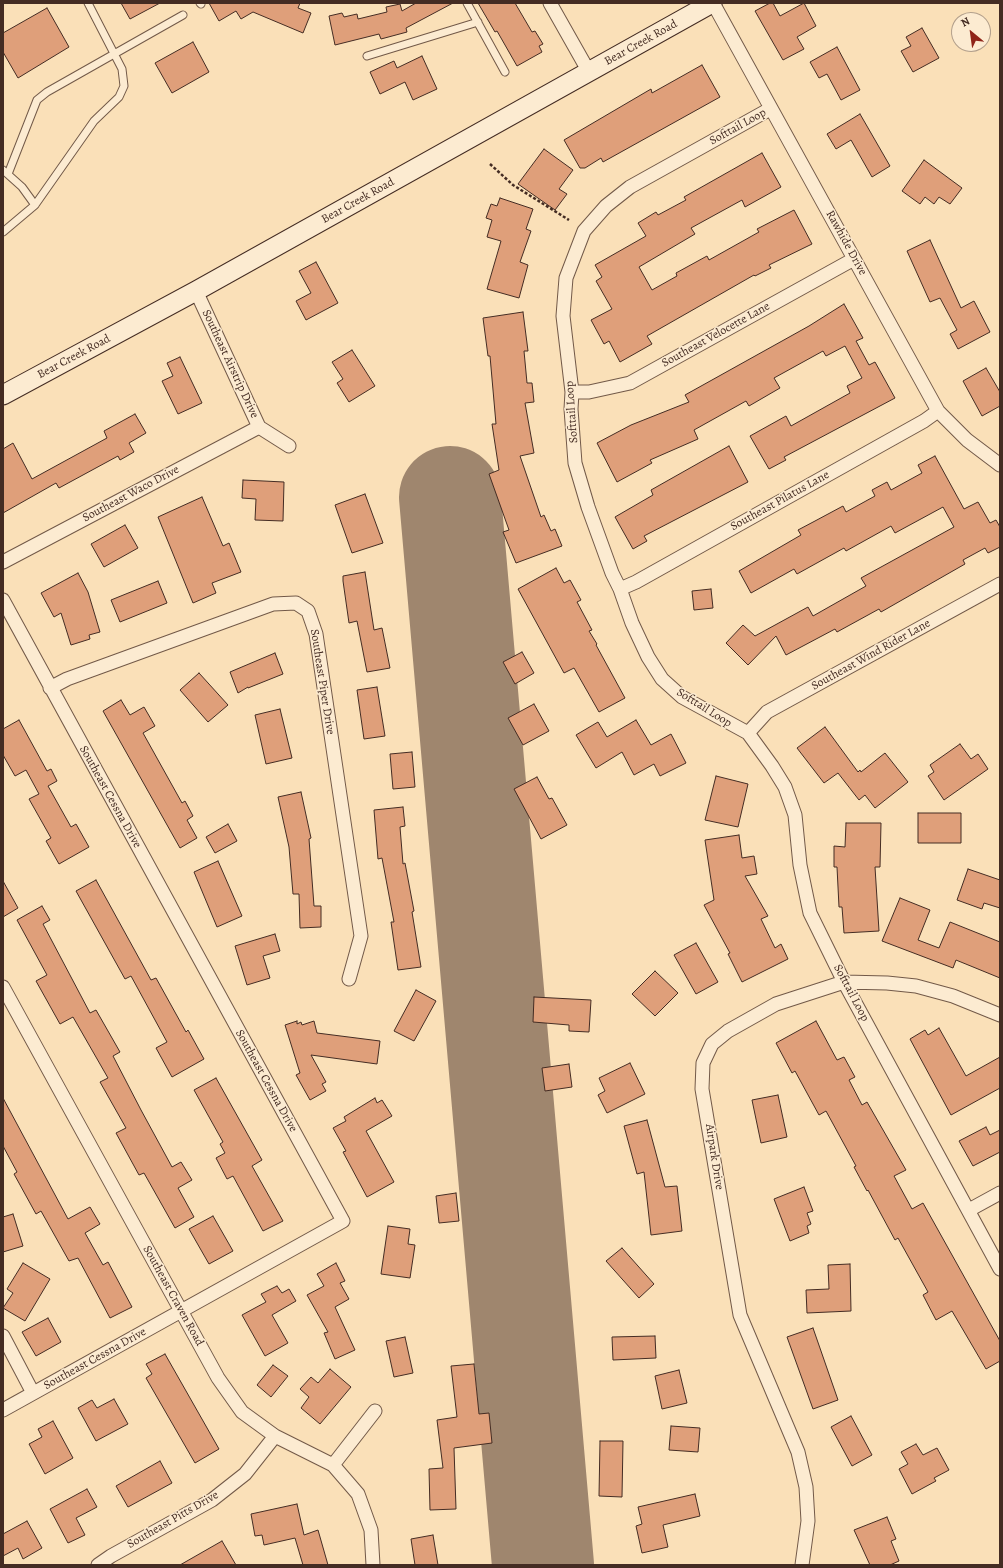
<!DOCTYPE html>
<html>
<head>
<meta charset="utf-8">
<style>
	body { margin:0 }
	#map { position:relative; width:1003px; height:1568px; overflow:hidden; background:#fae0b8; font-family:Alegreya,serif }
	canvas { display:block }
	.frame { position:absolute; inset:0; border:4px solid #442c23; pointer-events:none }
	.north { position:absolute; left:951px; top:12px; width:40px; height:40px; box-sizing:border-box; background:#fcebd1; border:1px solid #b29f8b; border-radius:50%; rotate:331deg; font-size:11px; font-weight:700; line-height:16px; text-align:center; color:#442c23 }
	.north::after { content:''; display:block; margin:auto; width:14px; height:18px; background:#8f2418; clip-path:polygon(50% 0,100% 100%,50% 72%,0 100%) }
</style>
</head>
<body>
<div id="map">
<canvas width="1003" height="1568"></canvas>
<div class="frame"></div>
<div class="north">N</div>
</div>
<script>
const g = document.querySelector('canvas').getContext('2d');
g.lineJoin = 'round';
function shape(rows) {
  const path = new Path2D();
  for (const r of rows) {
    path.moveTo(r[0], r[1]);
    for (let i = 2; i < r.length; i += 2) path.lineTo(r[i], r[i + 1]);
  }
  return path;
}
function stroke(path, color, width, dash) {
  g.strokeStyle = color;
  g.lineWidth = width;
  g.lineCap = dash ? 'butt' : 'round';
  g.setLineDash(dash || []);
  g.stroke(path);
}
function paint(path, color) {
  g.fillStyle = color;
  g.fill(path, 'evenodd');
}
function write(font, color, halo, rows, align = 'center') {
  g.font = font + ' Alegreya,serif';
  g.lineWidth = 3;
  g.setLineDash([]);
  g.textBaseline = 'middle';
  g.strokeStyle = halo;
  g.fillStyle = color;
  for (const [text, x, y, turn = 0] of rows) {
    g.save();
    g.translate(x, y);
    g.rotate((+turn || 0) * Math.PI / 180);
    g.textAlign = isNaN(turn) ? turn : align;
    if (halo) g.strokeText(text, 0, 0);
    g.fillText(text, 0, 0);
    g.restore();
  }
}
const runway = shape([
	[450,497,543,1565]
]);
const building = shape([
	[121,3,160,3,130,19,121,3],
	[209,3,300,3,298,8,311,13,303,33,253,12,241,19,236,11,219,21,209,3],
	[416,3,453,3,406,28,407,32,381,39,379,34,335,45,329,16,342,13,344,17,357,14,358,19,387,12,386,7,400,4,402,11,416,3],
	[478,3,515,3,532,32,535,31,543,44,539,46,542,52,517,66,497,31,495,32,478,3],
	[770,3,773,3,780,16,804,3,816,26,797,37,804,49,783,60,755,11,770,3],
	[47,8,69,47,18,78,3,52,3,33,47,8],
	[922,28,939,58,913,72,901,51,911,46,906,37,922,28],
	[193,42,209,72,172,93,155,63,193,42],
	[837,47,860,90,841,100,827,74,819,78,810,62,837,47],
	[422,56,437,89,413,100,405,82,380,94,370,72,394,61,397,68,422,56],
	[702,65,720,97,603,162,601,158,585,168,580,168,564,140,651,89,652,93,702,65],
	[860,114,890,166,872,177,851,140,836,149,827,134,860,114],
	[544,149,573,170,559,189,567,194,555,210,518,184,544,149],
	[762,153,781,187,745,207,742,200,691,228,695,234,639,267,652,290,677,276,676,273,707,256,709,260,759,232,757,229,794,210,812,244,769,265,771,268,755,276,754,275,647,336,652,344,620,362,609,341,604,344,591,320,612,309,596,281,602,277,595,265,646,236,638,223,656,212,658,215,686,200,684,197,762,153],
	[924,160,962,188,950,204,939,197,934,204,925,197,920,204,902,191,924,160],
	[500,198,533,209,526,229,531,231,520,262,528,265,519,298,487,289,501,241,487,237,492,220,486,218,491,204,497,206,500,198],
	[930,240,961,308,974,301,990,332,958,349,950,334,957,330,940,298,930,302,907,251,930,240],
	[316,262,338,303,306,320,296,301,311,293,299,271,316,262],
	[844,304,863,338,856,341,869,365,875,362,895,398,784,457,786,460,769,469,750,436,786,416,791,426,850,393,847,386,862,378,845,346,826,356,823,351,774,378,780,388,749,406,746,401,694,430,698,439,650,460,652,463,617,482,597,443,631,425,689,402,685,395,809,326,844,304],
	[523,312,528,351,524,351,527,383,532,383,534,402,525,403,534,453,520,456,541,517,544,515,551,531,555,529,562,546,516,563,503,532,509,530,489,474,499,470,492,424,496,424,490,356,488,356,483,318,523,312],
	[352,350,375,386,349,402,337,383,343,379,332,362,352,350],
	[180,357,202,403,178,414,162,381,173,376,167,363,180,357],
	[986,368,1000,392,1000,406,982,416,963,381,986,368],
	[135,414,146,433,129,443,134,452,120,460,118,456,59,488,56,483,3,513,3,449,13,443,32,479,107,438,104,431,135,414],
	[729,446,748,482,644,536,647,541,633,549,615,517,653,495,651,490,729,446],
	[935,456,964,509,978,502,990,523,996,520,1000,527,1000,547,988,553,985,548,963,560,965,564,881,612,879,609,837,632,835,629,786,655,776,636,748,665,726,643,743,625,755,636,808,607,813,616,866,586,861,578,954,527,943,507,895,533,891,526,846,551,844,548,797,574,794,569,751,593,739,571,801,535,798,530,815,521,843,506,846,512,875,496,872,490,887,482,891,490,922,473,918,465,935,456],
	[243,480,284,482,283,521,255,520,256,499,242,498,243,480],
	[365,494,383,543,352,553,335,505,365,494],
	[202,497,223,546,229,543,241,572,212,583,216,593,193,603,158,517,202,497],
	[125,525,138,548,104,567,91,544,125,525],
	[556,568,564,583,570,580,581,600,577,602,592,630,589,631,597,644,596,645,625,698,599,712,574,668,564,673,518,589,556,568],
	[365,572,374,630,382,628,390,668,367,672,357,621,349,623,343,581,343,576,365,572],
	[78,573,88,592,100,632,89,635,90,639,71,645,61,613,54,617,41,593,78,573],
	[158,581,167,603,120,622,111,600,158,581],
	[711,589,713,608,694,610,692,591,711,589],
	[522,652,534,673,515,684,503,662,522,652],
	[275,653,283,674,248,688,248,687,238,693,230,672,275,653],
	[199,673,228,705,208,722,180,690,199,673],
	[377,687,385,736,364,739,357,690,377,687],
	[121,700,130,715,144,707,155,726,143,733,182,803,185,801,193,816,187,820,197,838,180,848,103,711,121,700],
	[534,704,549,731,523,745,508,718,534,704],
	[280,709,292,758,266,764,255,715,280,709],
	[19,720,47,771,51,769,57,781,48,786,71,827,76,824,89,847,59,864,46,841,51,838,29,799,39,794,26,770,15,776,3,755,3,729,19,720],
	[636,720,651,745,671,734,686,763,660,776,654,764,634,775,622,752,596,768,576,735,598,722,607,737,636,720],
	[825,727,858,772,860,770,861,772,885,753,908,782,875,808,865,795,859,800,838,773,824,783,797,748,825,727],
	[960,744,971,759,978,754,988,769,944,800,928,776,934,772,930,765,960,744],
	[412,752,415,787,393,789,390,754,412,752],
	[716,776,748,784,738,827,705,820,716,776],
	[537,777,549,799,552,798,567,825,541,839,514,789,537,777],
	[301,792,311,838,309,839,314,906,321,906,321,927,300,928,299,894,293,894,289,847,278,797,301,792],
	[403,807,405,826,400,827,403,864,405,863,414,911,412,912,421,967,398,970,391,922,394,922,382,858,378,859,374,810,403,807],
	[918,813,961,813,961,843,918,843,918,813],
	[846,823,881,823,880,867,875,867,879,931,844,933,842,907,839,907,837,867,834,867,834,846,845,847,846,823],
	[228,824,237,841,215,853,206,837,228,824],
	[739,835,742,858,754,856,757,874,745,876,768,916,761,919,775,948,781,944,788,959,742,982,728,954,730,953,704,905,714,900,705,840,739,835],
	[218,861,242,916,217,927,194,872,218,861],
	[968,869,1000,880,1000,908,984,903,982,909,957,900,968,869],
	[96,880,151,980,156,978,186,1032,188,1030,204,1059,172,1077,156,1048,167,1042,131,976,125,979,76,891,96,880],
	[3,881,18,908,3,917,3,881],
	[900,898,930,910,918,940,939,948,950,922,1000,942,1000,978,956,960,953,968,882,941,900,898],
	[42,906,50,920,43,924,90,1013,96,1010,120,1052,113,1056,141,1110,172,1167,181,1162,192,1180,178,1188,194,1217,175,1228,144,1173,139,1175,116,1133,126,1128,100,1082,108,1078,73,1017,60,1024,36,981,47,975,17,920,42,906],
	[275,934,280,951,263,956,270,978,247,985,235,946,275,934],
	[696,943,718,982,696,994,674,955,696,943],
	[655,971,678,993,655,1016,632,994,655,971],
	[416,990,436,1001,414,1041,394,1031,416,990],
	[534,997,591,1000,589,1032,569,1031,569,1025,533,1022,534,997],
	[297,1021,297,1024,301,1022,302,1025,314,1021,317,1033,380,1041,377,1064,311,1055,326,1082,322,1084,326,1091,310,1100,296,1075,300,1073,285,1025,297,1021],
	[816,1021,837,1060,844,1057,855,1077,849,1080,862,1105,867,1102,906,1170,894,1176,912,1209,923,1203,1000,1341,1000,1361,986,1369,952,1311,936,1320,923,1295,928,1292,898,1238,895,1240,868,1190,867,1191,854,1167,856,1166,826,1111,819,1115,795,1071,792,1073,776,1043,816,1021],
	[939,1028,966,1076,1000,1057,1000,1088,951,1115,910,1039,925,1030,928,1035,939,1028],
	[630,1063,645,1094,607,1113,598,1095,605,1091,599,1078,630,1063],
	[569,1064,572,1087,545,1091,542,1068,569,1064],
	[216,1078,262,1160,252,1166,283,1221,263,1231,233,1176,227,1179,216,1158,225,1153,220,1144,223,1142,194,1090,216,1078],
	[778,1095,787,1137,761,1143,752,1100,778,1095],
	[3,1098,68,1219,90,1207,100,1224,85,1233,103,1265,108,1262,132,1307,110,1318,78,1258,69,1261,41,1211,36,1214,14,1174,17,1172,3,1146,3,1098],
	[375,1098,377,1103,382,1100,392,1116,366,1131,394,1182,367,1197,343,1152,346,1151,333,1128,346,1121,344,1117,375,1098],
	[647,1120,665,1187,677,1186,682,1231,651,1235,644,1172,637,1174,624,1126,647,1120],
	[986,1127,990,1135,1000,1130,1000,1152,973,1166,959,1141,986,1127],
	[804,1187,813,1211,807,1213,811,1224,807,1226,809,1233,790,1241,774,1199,804,1187],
	[456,1193,459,1221,439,1223,436,1196,456,1193],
	[13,1214,23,1246,3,1252,3,1217,13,1214],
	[213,1216,233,1251,209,1264,189,1229,213,1216],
	[388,1226,410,1229,408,1244,415,1245,410,1278,381,1274,388,1226],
	[622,1248,654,1284,639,1298,606,1261,622,1248],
	[23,1263,50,1279,25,1321,3,1308,13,1293,7,1289,23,1263],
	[336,1263,345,1281,340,1283,349,1299,335,1307,355,1350,335,1359,324,1333,328,1332,307,1295,324,1286,317,1274,336,1263],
	[850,1264,851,1311,807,1313,806,1290,829,1289,828,1265,850,1264],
	[277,1286,282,1293,289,1289,296,1301,272,1315,288,1343,265,1356,242,1315,266,1302,261,1294,277,1286],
	[48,1318,61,1342,36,1356,22,1332,48,1318],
	[813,1328,838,1400,813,1409,787,1337,813,1328],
	[655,1336,656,1358,613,1360,612,1337,655,1336],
	[405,1337,413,1373,394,1377,386,1341,405,1337],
	[165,1354,219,1449,195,1463,146,1378,152,1374,146,1364,165,1354],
	[474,1364,479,1414,489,1413,492,1443,454,1448,456,1509,430,1510,429,1469,443,1468,437,1420,457,1417,451,1366,474,1364],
	[273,1365,288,1376,271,1397,257,1385,273,1365],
	[330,1369,351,1387,320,1424,301,1408,309,1397,300,1389,311,1377,318,1383,330,1369],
	[679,1370,687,1403,662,1409,655,1376,679,1370],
	[114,1399,128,1424,96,1441,78,1408,92,1400,97,1408,114,1399],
	[851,1416,872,1455,852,1466,831,1427,851,1416],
	[53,1421,73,1458,45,1474,29,1444,42,1437,38,1429,53,1421],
	[671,1426,700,1428,698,1452,669,1450,671,1426],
	[600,1441,623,1441,622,1497,599,1496,600,1441],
	[916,1444,923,1455,937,1448,949,1470,934,1478,936,1481,912,1494,899,1469,908,1464,901,1452,916,1444],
	[160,1461,172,1483,128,1507,116,1486,160,1461],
	[87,1489,97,1507,76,1518,85,1535,68,1543,50,1509,87,1489],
	[695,1494,700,1516,663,1525,668,1547,642,1553,636,1526,642,1524,638,1507,695,1494],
	[297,1504,304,1535,318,1530,328,1565,303,1565,295,1538,264,1545,262,1535,255,1536,251,1514,297,1504],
	[887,1517,896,1539,891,1541,899,1561,890,1565,870,1565,854,1530,887,1517],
	[27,1521,42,1548,23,1559,18,1548,3,1556,3,1534,27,1521],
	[433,1535,438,1565,415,1565,411,1539,433,1535],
	[222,1541,236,1565,180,1565,222,1541]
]);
const path = shape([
	[490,164,513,185,569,220]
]);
const lane = shape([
	[200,3,201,4],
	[467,3,505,72],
	[367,56,478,22],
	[3,170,22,187,35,205],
	[8,174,37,100,47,92,183,15],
	[3,232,35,205,94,121,119,97,124,86,122,69,88,3]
]);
const street = shape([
	[550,3,589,72],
	[713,3,938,411,967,440,1000,465],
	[770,109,630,187,606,206,584,231,566,278,563,316,572,392,571,409,575,463,588,507,612,573,620,589,632,623,648,657,662,679,682,697,748,733,772,766,785,787,795,815,800,865,810,913,844,982,1000,1269],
	[196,291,259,427,289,446],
	[572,392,589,392,630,383,854,259],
	[3,562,259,427],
	[620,589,636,582,924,421,938,411],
	[3,600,343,1221,3,1410],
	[50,688,67,679,273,604,296,603,308,611,316,634,361,936,349,979],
	[748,733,767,712,1000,584],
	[3,987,218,1378,242,1412,275,1436,333,1465,358,1494,371,1530,373,1565],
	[969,1210,1000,1193],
	[3,1336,33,1393],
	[333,1465,375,1411],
	[98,1565,111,1556,212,1500,245,1474,275,1436],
	[802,1565,808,1521,806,1487,798,1452,740,1315,702,1089,703,1063,712,1044,728,1031,776,1004,844,982,887,983,916,986,953,996,1000,1015]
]);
const secondary = shape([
	[3,395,196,291,712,3]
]);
const streetNames = [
	["Bear Creek Road",641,43,-29],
	["Softtail Loop",738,127,-29],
	["Bear Creek Road",358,201,-29],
	["Rawhide Drive",846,243,61],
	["Southeast Velocette Lane",716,335,-29],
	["Bear Creek Road",74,357,-28],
	["Southeast Airstrip Drive",230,364,65],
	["Softtail Loop",572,412,-94],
	["Southeast Waco Drive",131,494,-28],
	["Southeast Pilatus Lane",780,501,-29],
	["Southeast Wind Rider Lane",871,655,-29],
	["Southeast Piper Drive",322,682,81],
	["Softtail Loop",704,708,32],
	["Southeast Cessna Drive",110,797,61],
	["Softtail Loop",851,993,62],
	["Southeast Cessna Drive",266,1081,61],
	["Airpark Drive",714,1157,81],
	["Southeast Craven Road",173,1296,61],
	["Southeast Cessna Drive",95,1359,-29],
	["Southeast Pitts Drive",173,1520,-30]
];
stroke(runway, '#9f866e', 102);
paint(building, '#df9f7a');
stroke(building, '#442c23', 1);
stroke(lane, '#725948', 9);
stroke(street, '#725948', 15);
stroke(secondary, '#442c23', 21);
stroke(path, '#442c23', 2.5, [3, 2]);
stroke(lane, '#fcebd1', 7);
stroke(street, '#fcebd1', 13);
stroke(secondary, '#fcebd1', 19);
write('12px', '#442c23', '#fcebd1', streetNames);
</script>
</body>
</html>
